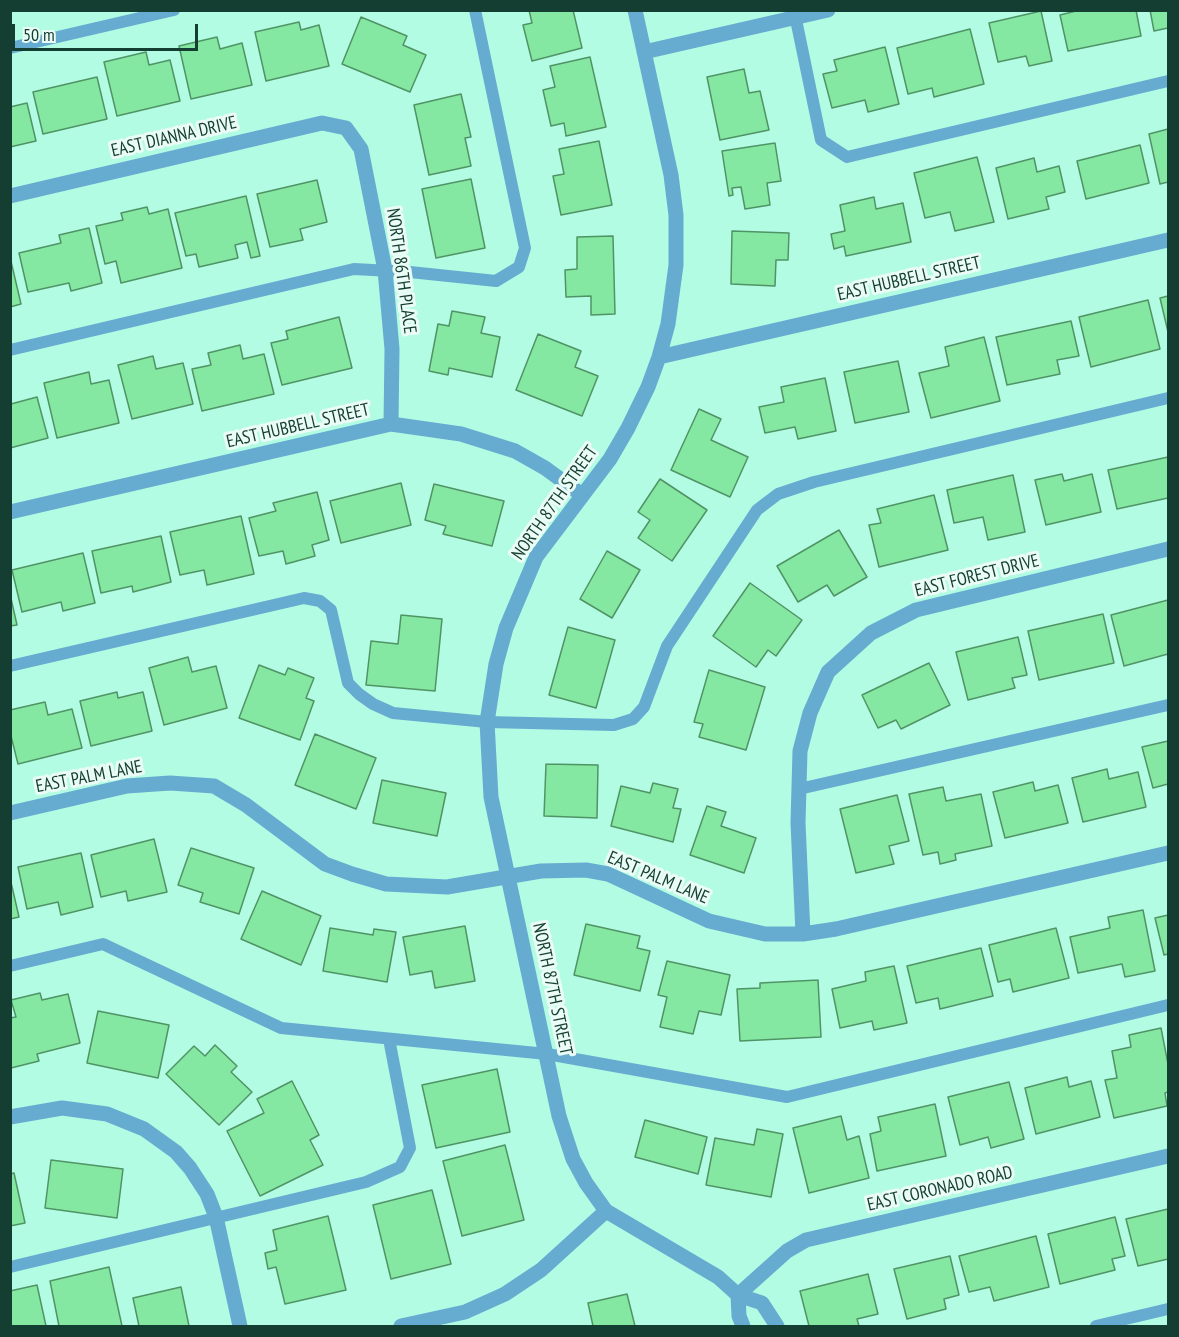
<!DOCTYPE html>
<html>
<head>
<meta charset="utf-8">
<style>
	body { margin:0 }
	#map { position:relative; width:1179px; height:1337px; overflow:hidden; background:#b2fce4; font-family:"PT Sans Narrow",sans-serif }
	canvas { display:block }
	.frame { position:absolute; inset:0; border:12px solid #153e33; pointer-events:none }
	.scale { position:absolute; left:12px; top:24px; width:186px; height:27px; box-sizing:border-box; border:3px solid #153e33; border-top:0; padding-left:8px; font-size:18px; line-height:21px; white-space:nowrap; color:#153e33; -webkit-text-stroke:4px #eafcf5; paint-order:stroke }
</style>
</head>
<body>
<div id="map">
<canvas width="1179" height="1337"></canvas>
<div class="frame"></div>
<div class="scale">50 m</div>
</div>
<script>
const g = document.querySelector('canvas').getContext('2d');
g.lineJoin = 'round';
function paint(path, color) {
  g.fillStyle = color;
  g.fill(path, 'evenodd');
}
function shape(rows) {
  const path = new Path2D();
  for (const r of rows) {
    path.moveTo(r[0], r[1]);
    for (let i = 2; i < r.length; i += 2) path.lineTo(r[i], r[i + 1]);
  }
  return path;
}
function stroke(path, color, width, dash) {
  g.strokeStyle = color;
  g.lineWidth = width;
  g.lineCap = dash ? 'butt' : 'round';
  g.setLineDash(dash || []);
  g.stroke(path);
}
function write(font, color, halo, rows, align = 'center') {
  g.font = font + ' "PT Sans Narrow",sans-serif';
  g.lineWidth = 6;
  g.setLineDash([]);
  g.textBaseline = 'middle';
  g.strokeStyle = halo;
  g.fillStyle = color;
  for (const [text, x, y, turn = 0] of rows) {
    g.save();
    g.translate(x, y);
    g.rotate((+turn || 0) * Math.PI / 180);
    g.textAlign = isNaN(turn) ? turn : align;
    if (halo) g.strokeText(text, 0, 0);
    g.fillText(text, 0, 0);
    g.restore();
  }
}
const building = shape([
	[529,10,573,10,582,48,532,61,523,25,532,23,529,10],
	[1080,10,1136,10,1141,36,1068,51,1060,15,1080,10],
	[1150,10,1168,10,1168,28,1154,31,1150,10],
	[1041,11,1052,61,1029,66,1026,56,998,62,989,23,1041,11],
	[361,17,407,36,403,45,426,55,410,92,342,64,361,17],
	[299,22,301,30,319,25,329,66,266,81,255,32,299,22],
	[970,29,984,84,934,97,932,88,908,94,897,48,970,29],
	[217,37,220,49,242,43,252,85,191,99,179,46,217,37],
	[885,47,899,104,868,112,865,100,832,108,823,74,837,71,834,60,885,47],
	[146,52,149,65,170,60,180,101,117,116,104,62,146,52],
	[590,57,606,127,566,136,564,123,551,126,543,90,555,87,550,66,590,57],
	[744,69,749,93,760,91,769,130,720,140,707,77,744,69],
	[97,77,107,119,43,134,33,92,97,77],
	[461,94,471,137,465,138,471,166,429,175,414,105,461,94],
	[27,103,36,141,10,147,10,107,27,103],
	[1168,129,1168,182,1160,184,1149,134,1168,129],
	[599,141,612,205,561,215,553,176,564,174,559,149,599,141],
	[775,143,781,181,767,183,770,205,745,209,741,187,732,188,733,195,729,196,722,151,775,143],
	[1140,145,1149,183,1086,199,1077,161,1140,145],
	[977,157,994,222,955,231,950,212,925,218,914,173,977,157],
	[1034,158,1037,172,1059,166,1065,192,1046,197,1049,209,1008,219,996,168,1034,158],
	[471,179,485,248,436,258,422,189,471,179],
	[317,180,327,222,300,229,303,240,270,247,257,194,317,180],
	[246,196,260,256,251,258,247,242,235,245,238,258,199,267,196,254,186,256,175,213,246,196],
	[874,197,876,209,903,203,911,242,846,256,844,246,834,249,831,234,845,231,840,205,874,197],
	[147,207,149,214,168,209,182,268,121,283,116,261,105,264,96,226,123,220,121,213,147,207],
	[89,228,102,283,71,291,69,283,28,292,19,253,61,243,59,235,89,228],
	[732,231,789,233,788,260,776,260,775,286,731,284,732,231],
	[613,236,615,314,591,315,591,296,566,297,565,270,577,269,577,237,613,236],
	[10,257,21,304,10,307,10,257],
	[1168,296,1168,332,1160,298,1168,296],
	[1148,300,1160,349,1091,367,1079,317,1148,300],
	[452,311,485,317,481,333,500,337,492,377,449,368,448,375,429,371,438,324,449,326,452,311],
	[339,317,352,368,282,385,271,343,288,339,286,331,339,317],
	[1071,321,1079,356,1057,360,1060,374,1007,385,996,337,1071,321],
	[538,334,581,351,575,367,598,376,582,416,516,390,538,334],
	[984,337,1000,401,931,418,919,373,949,366,945,347,984,337],
	[240,345,243,359,264,354,274,394,202,411,192,369,211,365,208,353,240,345],
	[153,356,156,369,183,363,193,404,132,419,118,365,153,356],
	[898,361,909,412,855,423,844,372,898,361],
	[89,372,91,384,109,380,119,423,57,438,44,383,89,372],
	[825,378,836,431,798,439,795,427,765,433,759,407,784,402,781,387,825,378],
	[37,397,48,438,10,448,10,401,11,404,37,397],
	[699,409,721,419,711,440,748,457,730,497,671,470,699,409],
	[1168,457,1168,498,1117,509,1108,470,1168,457],
	[1062,474,1064,481,1092,474,1101,512,1046,525,1035,480,1062,474],
	[1013,475,1025,532,988,540,983,517,954,523,947,490,1013,475],
	[660,479,707,510,672,561,638,538,650,520,638,512,660,479],
	[401,483,411,525,341,543,330,501,401,483],
	[434,484,504,501,492,546,443,534,446,526,425,520,434,484],
	[317,492,329,540,312,545,315,556,286,564,283,551,259,556,249,518,276,511,273,503,317,492],
	[934,495,948,550,879,567,869,525,881,523,877,509,934,495],
	[241,516,254,574,207,585,204,570,180,575,170,532,241,516],
	[839,530,867,577,834,596,827,585,798,602,777,566,839,530],
	[161,536,171,582,133,592,132,586,101,593,92,551,161,536],
	[607,551,640,570,612,618,580,599,607,551],
	[83,553,95,603,63,611,61,602,22,612,12,570,83,553],
	[750,583,802,620,776,656,768,650,756,667,713,636,750,583],
	[10,594,17,625,10,626,10,594],
	[1168,600,1168,654,1124,666,1111,615,1168,600],
	[1103,614,1114,663,1039,680,1028,631,1103,614],
	[401,615,442,619,435,691,366,685,371,641,398,644,401,615],
	[568,627,615,640,596,708,549,695,568,627],
	[1018,637,1027,675,1012,678,1015,688,968,700,956,652,1018,637],
	[188,657,192,672,216,666,227,708,164,725,149,668,188,657],
	[929,663,950,705,901,729,896,720,878,728,862,695,929,663],
	[259,665,285,675,288,668,314,678,306,698,314,701,300,740,239,718,259,665],
	[709,670,765,687,746,750,699,737,703,724,694,722,709,670],
	[117,692,118,698,143,692,152,731,91,746,80,701,117,692],
	[45,702,48,715,72,709,82,748,18,764,10,732,10,710,45,702],
	[315,734,376,758,356,809,295,785,315,734],
	[1168,741,1168,784,1153,788,1142,747,1168,741],
	[546,764,598,765,597,818,544,816,546,764],
	[1107,769,1109,779,1138,772,1146,807,1083,822,1072,778,1107,769],
	[382,780,446,793,437,836,373,823,382,780],
	[1033,782,1035,791,1058,785,1068,823,1005,838,993,792,1033,782],
	[653,783,678,789,673,808,681,809,673,842,611,826,621,786,650,793,653,783],
	[943,787,946,801,981,794,992,846,955,854,956,860,940,864,938,852,923,855,909,794,943,787],
	[897,795,909,841,889,846,894,864,856,873,840,809,897,795],
	[707,806,726,812,721,826,756,838,744,873,690,855,707,806],
	[154,839,167,892,128,901,126,891,101,897,91,855,154,839],
	[191,848,254,868,239,914,200,902,203,893,178,885,191,848],
	[81,853,93,907,61,915,58,902,27,909,18,867,81,853],
	[10,878,19,917,10,919,10,878],
	[262,891,321,916,301,965,241,939,262,891],
	[1143,910,1155,971,1125,977,1122,964,1078,973,1070,937,1110,928,1108,917,1143,910],
	[1168,915,1168,954,1164,955,1155,918,1168,915],
	[586,924,640,936,637,948,650,951,640,991,574,975,586,924],
	[465,926,475,981,435,988,432,971,410,975,403,937,465,926],
	[330,928,373,935,374,929,396,932,387,982,323,971,330,928],
	[1056,928,1069,978,1013,992,1010,979,998,982,989,945,1056,928],
	[981,948,993,996,940,1009,938,998,916,1003,907,966,981,948],
	[667,961,730,975,721,1015,699,1011,693,1034,660,1027,667,997,658,995,667,961],
	[894,966,907,1023,874,1030,872,1021,840,1028,832,989,866,981,865,972,894,966],
	[818,980,821,1037,740,1041,737,989,760,988,760,983,818,980],
	[40,993,42,1000,68,994,80,1043,37,1054,39,1061,11,1068,10,1018,16,1017,11,1000,40,993],
	[98,1011,169,1025,158,1078,87,1063,98,1011],
	[1161,1028,1168,1064,1168,1092,1165,1093,1167,1106,1114,1118,1105,1080,1117,1078,1112,1051,1131,1047,1129,1035,1161,1028],
	[215,1045,237,1066,231,1072,252,1092,219,1125,166,1074,194,1046,205,1056,215,1045],
	[497,1069,510,1132,436,1148,422,1085,497,1069],
	[1067,1077,1069,1087,1091,1081,1100,1117,1036,1134,1025,1088,1067,1077],
	[292,1081,319,1135,310,1140,323,1165,260,1196,227,1131,264,1113,257,1099,292,1081],
	[1009,1082,1024,1139,991,1148,988,1137,960,1145,948,1097,1009,1082],
	[935,1104,946,1156,877,1171,870,1134,881,1131,878,1117,935,1104],
	[841,1116,847,1140,859,1136,869,1178,809,1193,793,1128,841,1116],
	[645,1120,707,1137,698,1174,635,1157,645,1120],
	[757,1129,783,1134,771,1197,706,1185,715,1138,754,1145,757,1129],
	[505,1145,524,1220,462,1236,443,1161,505,1145],
	[51,1160,123,1169,117,1218,45,1208,51,1160],
	[14,1173,25,1223,10,1226,10,1174,14,1173],
	[432,1190,451,1264,391,1279,373,1205,432,1190],
	[1168,1209,1168,1259,1138,1266,1126,1219,1168,1209],
	[328,1216,346,1290,285,1304,276,1267,268,1269,265,1253,277,1250,273,1230,328,1216],
	[1115,1217,1125,1256,1112,1259,1115,1270,1060,1284,1048,1234,1115,1217],
	[1036,1236,1049,1287,994,1301,990,1287,969,1292,959,1256,1036,1236],
	[950,1256,959,1295,944,1299,946,1309,907,1319,894,1269,950,1256],
	[109,1267,122,1326,59,1326,50,1281,109,1267],
	[868,1274,878,1314,857,1319,859,1326,809,1326,800,1291,868,1274],
	[37,1285,46,1326,10,1326,10,1291,37,1285],
	[181,1287,189,1326,139,1326,133,1298,181,1287],
	[627,1294,635,1326,593,1326,588,1303,627,1294]
]);
const lane = shape([
	[794,10,821,140,847,157,1168,81],
	[10,48,174,10],
	[10,350,354,269,410,272,496,281,519,267,525,248,475,10],
	[10,666,304,598,320,601,331,610,348,683,359,694,373,704,393,713,487,722,614,725,633,719,644,707,667,646,757,510,778,494,814,482,1168,398],
	[799,789,1168,705],
	[10,966,103,944,281,1028,547,1054,787,1097,1168,1005],
	[10,1267,366,1182,400,1167,410,1148,389,1039],
	[1096,1326,1168,1309]
]);
const street = shape([
	[635,10,671,175,676,215,676,265,668,324,659,357,648,387,628,428,610,459,536,557,506,628,496,664,487,722,491,797,559,1116,573,1159,586,1183,606,1211,718,1277,738,1295,762,1303,777,1326],
	[644,52,828,10],
	[10,196,322,123,346,128,361,149,385,270,392,349,391,424],
	[659,357,1168,240],
	[10,512,391,424,461,434,515,451,545,468,582,495],
	[10,813,127,786,170,783,214,786,246,805,325,864,352,874,386,884,447,887,541,871,586,870,608,874,709,921,765,934,803,934,836,929,1168,853],
	[803,934,798,823,800,751,810,713,828,672,871,633,916,610,1168,549],
	[10,1117,62,1108,107,1114,144,1129,176,1152,190,1168,207,1194,216,1217,240,1326],
	[738,1295,787,1251,806,1240,1168,1156],
	[738,1295,739,1316,743,1326],
	[401,1326,465,1312,505,1294,541,1270,606,1211]
]);
const streetNames = [
	["EAST DIANNA DRIVE",174,137,-13],
	["NORTH 86TH PLACE",401,271,82],
	["EAST HUBBELL STREET",909,279,-13],
	["EAST HUBBELL STREET",298,426,-13],
	["NORTH 87TH STREET",555,503,-55],
	["EAST FOREST DRIVE",977,576,-14],
	["EAST PALM LANE",89,777,-11],
	["EAST PALM LANE",658,878,23],
	["NORTH 87TH STREET",552,989,78],
	["EAST CORONADO ROAD",940,1189,-13]
];
paint(building, '#84e8a3');
stroke(building, '#509465', 1.5);
stroke(lane, '#66acd0', 12);
stroke(street, '#66acd0', 15);
write('18px', '#153e33', '#eafcf5', streetNames);
</script>
</body>
</html>
